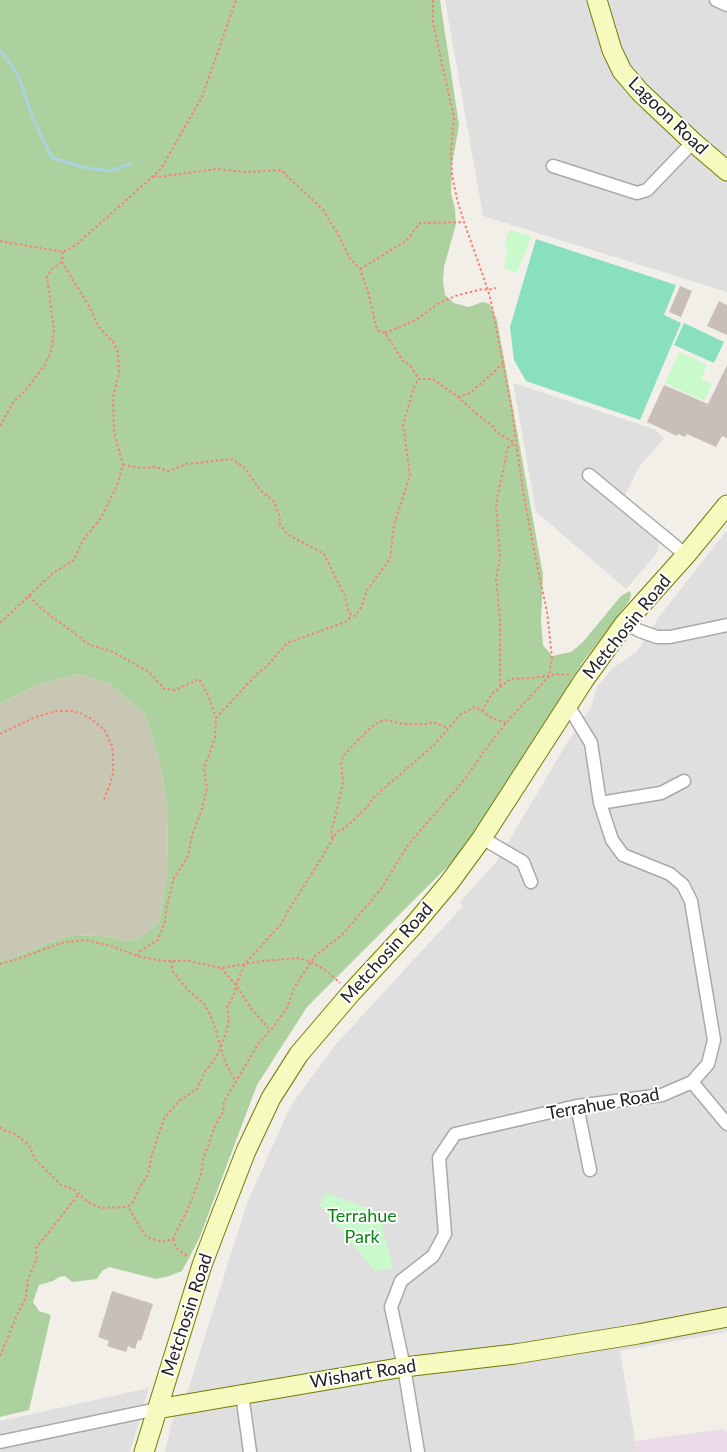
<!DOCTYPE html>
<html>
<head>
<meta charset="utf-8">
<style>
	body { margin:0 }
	canvas { display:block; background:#f2efe9 }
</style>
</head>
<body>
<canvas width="727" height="1452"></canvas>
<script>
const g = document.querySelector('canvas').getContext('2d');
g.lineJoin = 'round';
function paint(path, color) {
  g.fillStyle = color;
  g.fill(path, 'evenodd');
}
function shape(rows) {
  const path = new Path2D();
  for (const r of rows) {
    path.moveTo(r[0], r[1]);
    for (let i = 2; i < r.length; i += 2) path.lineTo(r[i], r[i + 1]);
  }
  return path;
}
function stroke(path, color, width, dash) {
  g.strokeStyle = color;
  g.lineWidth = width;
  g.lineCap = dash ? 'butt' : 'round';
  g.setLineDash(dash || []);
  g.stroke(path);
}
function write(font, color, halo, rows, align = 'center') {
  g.font = font + ' Lato,sans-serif';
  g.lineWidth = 4;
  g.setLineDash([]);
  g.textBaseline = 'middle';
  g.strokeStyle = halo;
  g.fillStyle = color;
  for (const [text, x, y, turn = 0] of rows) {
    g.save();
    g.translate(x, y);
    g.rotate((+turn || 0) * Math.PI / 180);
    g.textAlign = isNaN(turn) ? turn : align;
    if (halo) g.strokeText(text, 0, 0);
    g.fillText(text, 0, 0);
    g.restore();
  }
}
const residential = shape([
	[445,0,727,0,727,292,483,216],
	[513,383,654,429,664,438,639,467,625,495,633,520,657,540,659,546,657,553,626,589,536,512],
	[727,530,727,1332,620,1351,637,1452,165,1452,172,1421,188,1390,247,1203,291,1105,337,1043,463,906,460,902,497,861,564,748,591,707,597,686,613,668,633,654,636,653,659,617],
	[149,1388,130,1452,0,1452,0,1421]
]);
const industrial = shape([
	[724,1429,727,1432,727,1452,637,1452,635,1441]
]);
const construction = shape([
	[78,674,110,684,146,716,161,767,168,812,167,876,159,922,141,938,125,941,103,936,73,935,59,939,9,959,0,961,0,704,38,685]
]);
const forest = shape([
	[0,0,440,0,459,125,452,165,451,193,455,209,456,224,444,267,443,281,445,295,454,303,469,307,482,302,490,304,497,320,543,575,541,621,543,645,552,656,571,652,582,643,621,596,630,591,631,595,629,601,582,663,542,729,467,847,307,1007,257,1085,199,1239,182,1271,169,1276,156,1279,109,1267,102,1271,97,1279,72,1282,65,1276,59,1277,53,1281,39,1285,33,1302,39,1311,51,1315,29,1410,0,1417,0,961,9,959,59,939,73,935,103,936,125,941,141,938,159,922,167,876,168,812,161,767,146,716,110,684,78,674,38,685,0,704]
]);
const park = shape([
	[511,230,531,236,525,254,516,273,504,268,508,249,505,248,505,245,508,233],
	[679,352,707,365,701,379,712,384,704,401,665,383],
	[326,1193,378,1212,393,1268,375,1271,320,1205]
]);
const pitch = shape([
	[536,239,676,285,664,315,681,323,640,420,526,381,514,360,510,327],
	[684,323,724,342,714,363,674,345]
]);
const stream = shape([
	[0,50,18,75,34,121,52,158,87,168,111,171,130,164]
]);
const building = shape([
	[680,286,692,291,681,317,669,312],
	[719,301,727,305,727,335,707,326],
	[727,365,727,438,722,436,716,447,687,434,685,437,678,434,677,436,647,422,664,385,708,404],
	[112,1291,153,1304,141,1341,138,1340,135,1349,128,1346,126,1352,107,1346,109,1341,98,1337]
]);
const path = shape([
	[433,0,433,23,454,118,451,153,452,175,457,199,464,222,488,290,492,306,513,416,516,443,524,497,537,565,547,612,552,658,549,676,506,723,482,754,465,779,408,845,381,889,343,934,314,957,294,988,287,1008,274,1026,258,1044,224,1102,223,1112,215,1126,203,1160,201,1174,190,1204,173,1239,162,1242,150,1238,145,1235,128,1207,134,1201,139,1188,148,1175,152,1154,164,1119,179,1101,197,1089,206,1070,217,1056,227,1030,229,1019,227,1007,234,995,236,985,245,964,282,923,288,911,321,859,336,833,346,827,366,808,374,797,433,746,461,714,475,707,482,711,493,719,501,721,506,723],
	[154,176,158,177,216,169,246,172,281,170,323,210,340,238,349,257,360,269,368,292,377,330,385,333,403,361,410,365,419,379,433,379,458,397,479,416,494,427,496,432,515,443],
	[0,241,63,252,77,244,161,169,202,97,236,0],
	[360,269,406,241,420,223,464,222],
	[385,333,416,320,439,303,458,295,483,289,488,290,496,288],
	[458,397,470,393,493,373,503,363],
	[0,426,14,401,25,391,44,366,51,351,54,330,47,277,52,269,62,262],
	[123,465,144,468,155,467,168,471,187,464,232,459,245,468,260,490,274,501,280,518,279,523,287,534,324,554,345,596,348,610,351,615,355,616,361,608,367,590,390,559,394,525,410,475,403,425,414,387,419,379],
	[29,596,39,607,90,645,111,651,149,672,164,689,175,690,199,679,208,695,216,718],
	[0,623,53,573,74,560,83,540,100,519,117,486,123,465,114,432,113,397,119,372,118,352,114,343,98,326,90,308,62,262,63,252],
	[500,686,500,619,496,579,500,558,496,503,506,457,507,448,516,443],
	[482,711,492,694,510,679,531,678,560,674,569,675],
	[0,734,33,718,56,711,72,711,80,713,93,720,105,731,112,746,113,755,113,773,110,784,103,802],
	[332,838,331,834,343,784,341,764,343,756,370,728,379,722,385,720,403,724,428,724,433,722,448,728],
	[137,956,140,951,158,940,165,921,166,910,174,878,188,856,192,835,201,812,207,789,204,768,215,738,216,718,256,675,269,664,287,643,348,621,351,615],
	[171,961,173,972,189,991,205,1005,213,1021,225,1062,236,1082],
	[0,964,15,960,61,943,85,940,112,946,137,956,162,961,189,961,221,968,262,961,298,958,311,962,327,971,340,983],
	[221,968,236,985,250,1007,270,1030],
	[0,1127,3,1130,15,1134,29,1145,35,1159,61,1185,73,1189,88,1202,101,1208,128,1207],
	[173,1239,176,1248,189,1257],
	[0,1356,16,1317,26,1297,28,1279,37,1259,36,1248,79,1194]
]);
const street = shape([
	[716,0,727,5],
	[553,166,637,193,647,190,693,142],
	[589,475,686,555],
	[625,623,640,631,657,637,670,637,727,625],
	[600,803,661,793,684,781],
	[482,838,523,862,531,882],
	[692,1082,727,1124],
	[577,1106,590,1170],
	[242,1394,250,1452],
	[0,1442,157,1409],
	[418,1452,404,1367,391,1307,401,1281,433,1256,445,1234,439,1158,455,1134,577,1106,662,1095,692,1082,708,1064,714,1040,691,901,683,885,670,874,623,855,612,840,600,803,591,743,567,704]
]);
const secondary = shape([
	[597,0,612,50,622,71,640,92,693,142,727,171],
	[157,1409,404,1367,515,1354,638,1334,727,1317],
	[144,1452,202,1265,218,1223,246,1151,271,1098,299,1054,351,993,413,926,449,883,482,838,584,680,625,623,686,555,727,505]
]);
const streetNames = [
	["Lagoon Road",668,116,44],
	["Metchosin Road",627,627,-51],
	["Metchosin Road",387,953,-48],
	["Terrahue Road",603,1104,-10],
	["Metchosin Road",187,1315,-72],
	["Wishart Road",363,1374,-9]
];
const parkNames = [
	["Terrahue",362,1216],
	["Park",362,1237]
];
paint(residential, '#e0dfdf');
paint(industrial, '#ebdbe8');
paint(construction, '#c7c7b4');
paint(forest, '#add19e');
paint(park, '#c8facc');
paint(pitch, '#88e0be');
stroke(stream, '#aad3df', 3);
paint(building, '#c7bfb8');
stroke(street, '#a9a9a9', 15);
stroke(secondary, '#707d05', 21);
stroke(path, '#fa8072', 2, [2.5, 2.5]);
stroke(street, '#fff', 12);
stroke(secondary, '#f7fabf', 19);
write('18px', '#222', '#fff', streetNames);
write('18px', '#0c8416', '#fff', parkNames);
</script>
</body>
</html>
